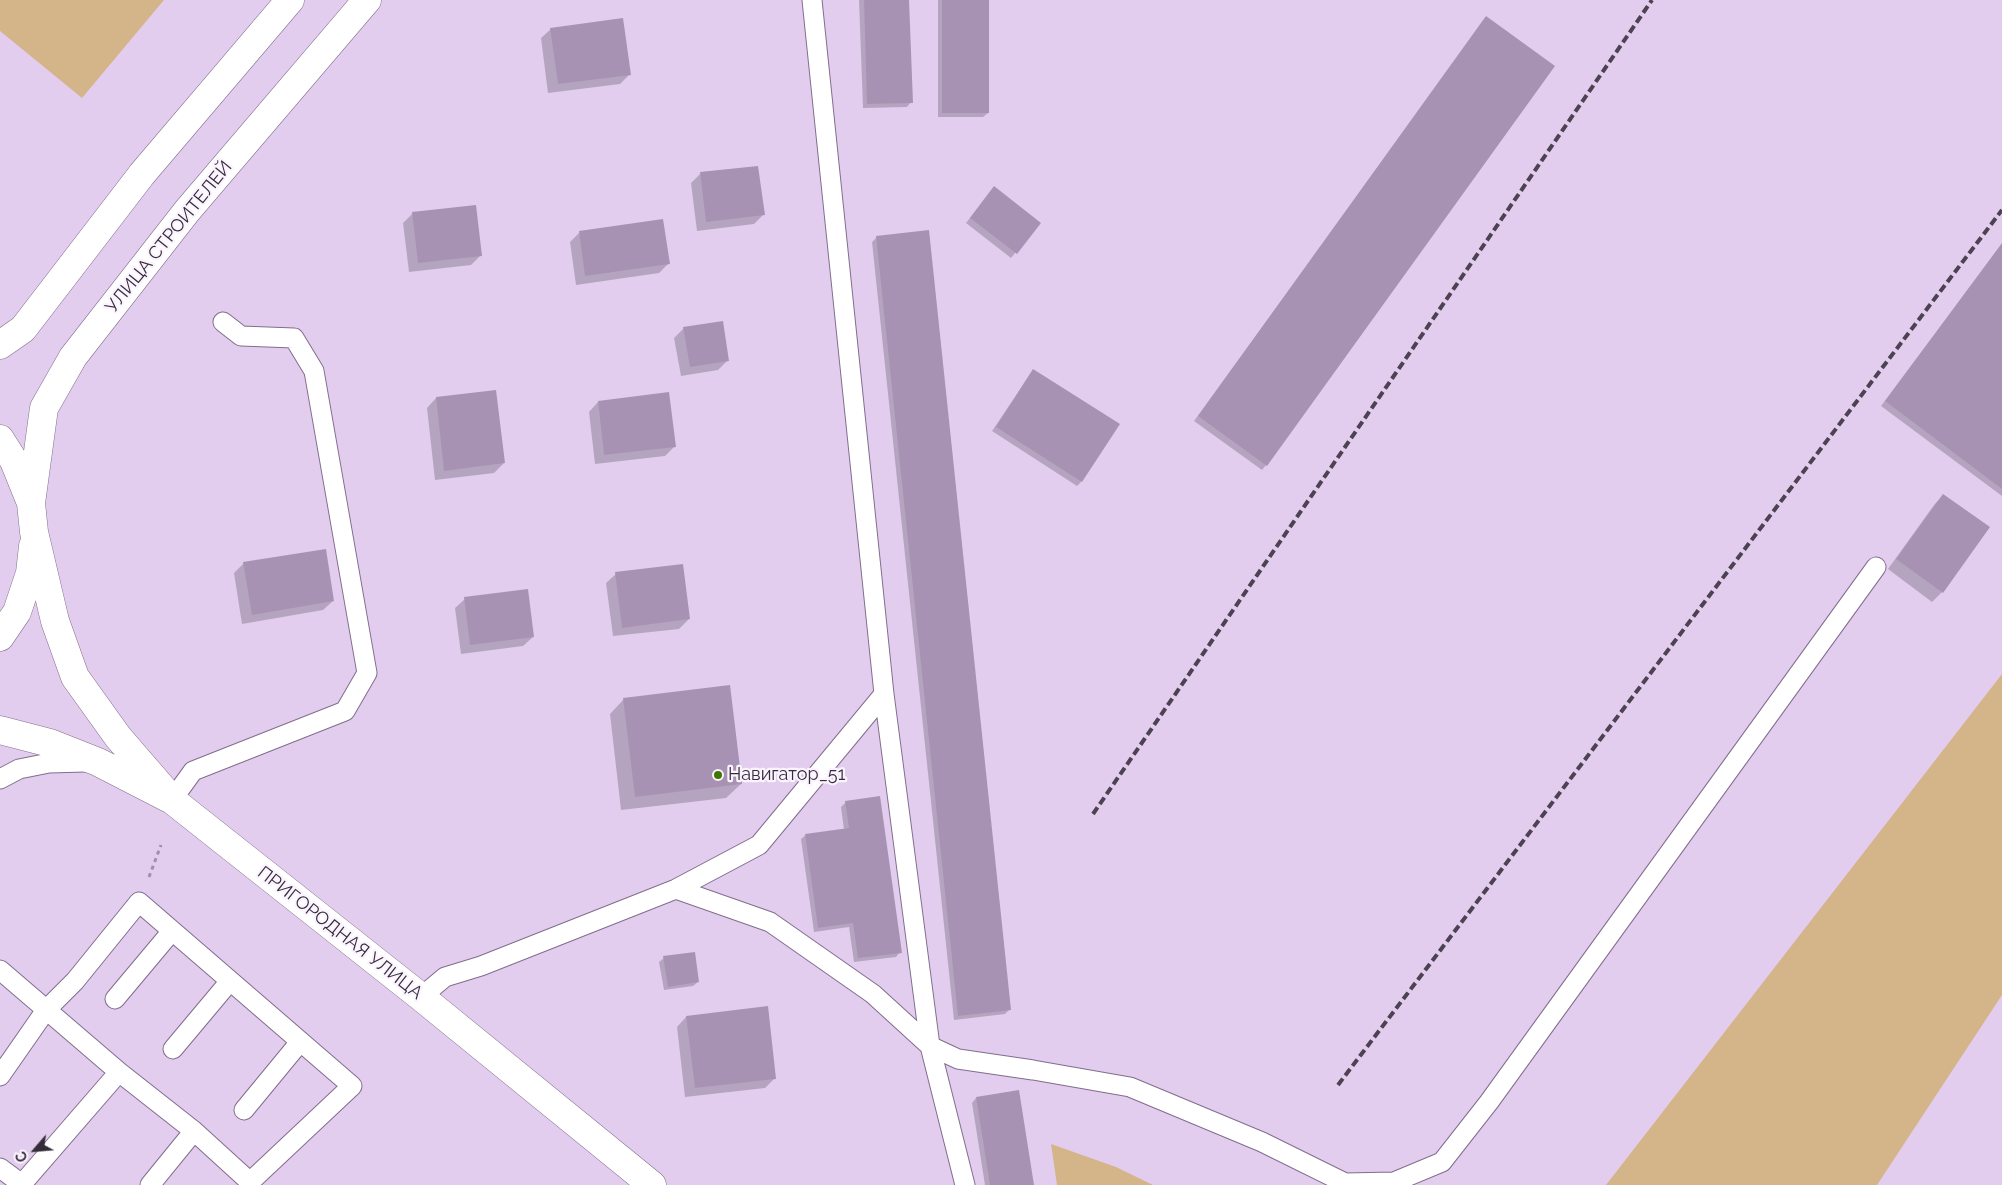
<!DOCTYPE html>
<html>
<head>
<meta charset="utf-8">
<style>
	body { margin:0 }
	#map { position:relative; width:2002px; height:1185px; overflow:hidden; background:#e3cdef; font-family:Raleway,sans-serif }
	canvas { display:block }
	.north { position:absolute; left:10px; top:1125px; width:50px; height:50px; -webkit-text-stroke:4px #fbf4ff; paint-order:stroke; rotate:243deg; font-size:14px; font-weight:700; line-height:20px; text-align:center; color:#362d3a }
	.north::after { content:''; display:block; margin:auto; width:18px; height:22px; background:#362d3a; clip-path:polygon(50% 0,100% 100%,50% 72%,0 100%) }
</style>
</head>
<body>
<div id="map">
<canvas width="2002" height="1185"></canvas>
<div class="north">С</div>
</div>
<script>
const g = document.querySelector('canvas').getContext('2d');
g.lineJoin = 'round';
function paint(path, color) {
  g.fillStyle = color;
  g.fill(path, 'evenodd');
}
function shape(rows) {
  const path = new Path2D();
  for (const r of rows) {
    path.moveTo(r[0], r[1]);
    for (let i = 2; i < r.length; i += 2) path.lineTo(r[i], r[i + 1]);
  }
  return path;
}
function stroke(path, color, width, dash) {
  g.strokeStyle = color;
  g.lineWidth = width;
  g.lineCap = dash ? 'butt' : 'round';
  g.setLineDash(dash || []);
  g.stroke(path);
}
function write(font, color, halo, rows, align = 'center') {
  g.font = font + ' Raleway,sans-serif';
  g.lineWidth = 4.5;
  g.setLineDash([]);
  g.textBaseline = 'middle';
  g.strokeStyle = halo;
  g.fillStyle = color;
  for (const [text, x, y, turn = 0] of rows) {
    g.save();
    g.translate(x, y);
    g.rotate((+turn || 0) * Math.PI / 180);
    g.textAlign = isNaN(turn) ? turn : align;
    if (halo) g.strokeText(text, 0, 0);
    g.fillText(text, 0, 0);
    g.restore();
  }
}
const green = shape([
	[0,0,164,0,82,98,0,31],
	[2002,674,2002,995,1877,1185,1606,1185],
	[1051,1144,1116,1167,1153,1185,1057,1185]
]);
const shadow = shape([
	[859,0,907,0,911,102,907,107,863,108],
	[938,0,988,0,988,113,983,117,938,117],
	[1486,18,1266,465,1262,470,1194,421],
	[551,29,629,75,620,84,548,93,541,38],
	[700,174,763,215,754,224,697,231,691,183],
	[990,192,1040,223,1011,258,966,223],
	[413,213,481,255,471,265,409,272,403,223],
	[662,220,669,263,659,273,576,285,570,242,579,233],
	[877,237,1009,1010,1005,1014,954,1020,872,242],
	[2002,244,2002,496,1881,406],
	[684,328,728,360,718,370,681,376,674,338],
	[1033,370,1081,482,1077,486,992,431],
	[436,398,504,463,494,473,435,480,427,408],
	[598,402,675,446,665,456,595,464,589,412],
	[1943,495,1988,528,1942,592,1932,602,1888,569,1934,505],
	[244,563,333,601,323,610,242,624,234,573],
	[616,574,689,619,679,629,613,636,606,583],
	[465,599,533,637,523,646,461,654,455,608],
	[624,699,741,784,726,798,621,810,610,714],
	[846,802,900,952,896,957,854,962,849,927,814,932,801,839,806,835,844,830,841,807],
	[664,958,698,982,693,986,664,990,659,962],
	[766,1008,775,1078,765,1088,685,1097,677,1027,686,1017],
	[976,1098,1033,1185,985,1185,972,1103]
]);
const building = shape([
	[864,0,909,0,913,103,867,104],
	[942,0,989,0,989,113,942,113],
	[1486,16,1555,66,1267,466,1198,416],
	[623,18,631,75,558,84,550,28],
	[758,166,765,215,706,222,700,172],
	[994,186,1041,223,1017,254,970,218],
	[476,205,482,256,418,263,412,212],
	[663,219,670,264,585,276,579,231],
	[929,230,1011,1010,958,1016,876,236],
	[2002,243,2002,489,1885,401],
	[723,321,729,361,690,367,683,327],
	[1033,369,1120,424,1082,482,996,427],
	[496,390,505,463,444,471,436,397],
	[669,392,676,447,604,455,598,401],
	[1943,494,1990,527,1943,593,1896,559],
	[326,549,334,601,252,615,243,562],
	[683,564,690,619,622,628,615,572],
	[528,589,534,637,470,645,464,597],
	[730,685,742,784,635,797,623,698],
	[880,796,902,953,858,958,853,923,818,928,805,834,849,828,845,801],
	[695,952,699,982,668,987,663,956],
	[768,1006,776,1079,695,1088,686,1016],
	[1019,1090,1034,1185,990,1185,976,1097]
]);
const path = shape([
	[149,877,161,845]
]);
const lane = shape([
	[884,694,930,1046,965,1185],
	[0,779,19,769,49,763,85,762],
	[172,800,193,771,345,711,367,673,314,371,294,338,241,336,223,322],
	[676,889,770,922,873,994,930,1046,958,1059,1033,1070,1130,1087,1262,1142,1345,1183,1394,1182,1442,1162,1489,1102,1876,567],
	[0,970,119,1072,194,1131,250,1182,250,1185],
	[421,997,445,977,481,966,676,889,759,845,884,694,812,0],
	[115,999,172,931],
	[173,1049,230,981],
	[0,1076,46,1010,75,981,139,902,352,1086,250,1182],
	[244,1110,300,1042],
	[0,1168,23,1185],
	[22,1184,119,1072],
	[150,1185,194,1131]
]);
const primary = shape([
	[0,345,23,329,142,174,290,0],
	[0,439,14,461,31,503,34,532,55,621,75,677,118,737,163,789],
	[31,503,44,408,73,357,187,211,367,0],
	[0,637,17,612,30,573,33,546],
	[0,730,50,743,98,762,172,800,421,997,652,1185]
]);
const rail = shape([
	[1093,814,1652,0],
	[1338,1085,2002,210]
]);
const markers = [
	[718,775,5,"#407603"]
];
const streetNames = [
	["УЛИЦА СТРОИТЕЛЕЙ",169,237,-51],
	["ПРИГОРОДНАЯ УЛИЦА",340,933,38]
];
const poiNames = [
	["Навигатор_51",728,775]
];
paint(green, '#d4b489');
paint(shadow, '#0003');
paint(building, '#a892b3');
stroke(lane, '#816d8c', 21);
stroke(primary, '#816d8c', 29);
stroke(path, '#a08fa9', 3, [4, 4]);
stroke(lane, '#fff', 19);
stroke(primary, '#fff', 28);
stroke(rail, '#4c4251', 4, [8, 4]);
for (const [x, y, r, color] of markers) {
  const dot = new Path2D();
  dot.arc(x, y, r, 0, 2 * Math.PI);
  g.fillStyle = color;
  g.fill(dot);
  stroke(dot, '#fbf4ff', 2);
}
write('18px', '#362d3a', '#fbf4ff', streetNames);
write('18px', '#362d3a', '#fbf4ff', poiNames, 'left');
</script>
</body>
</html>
